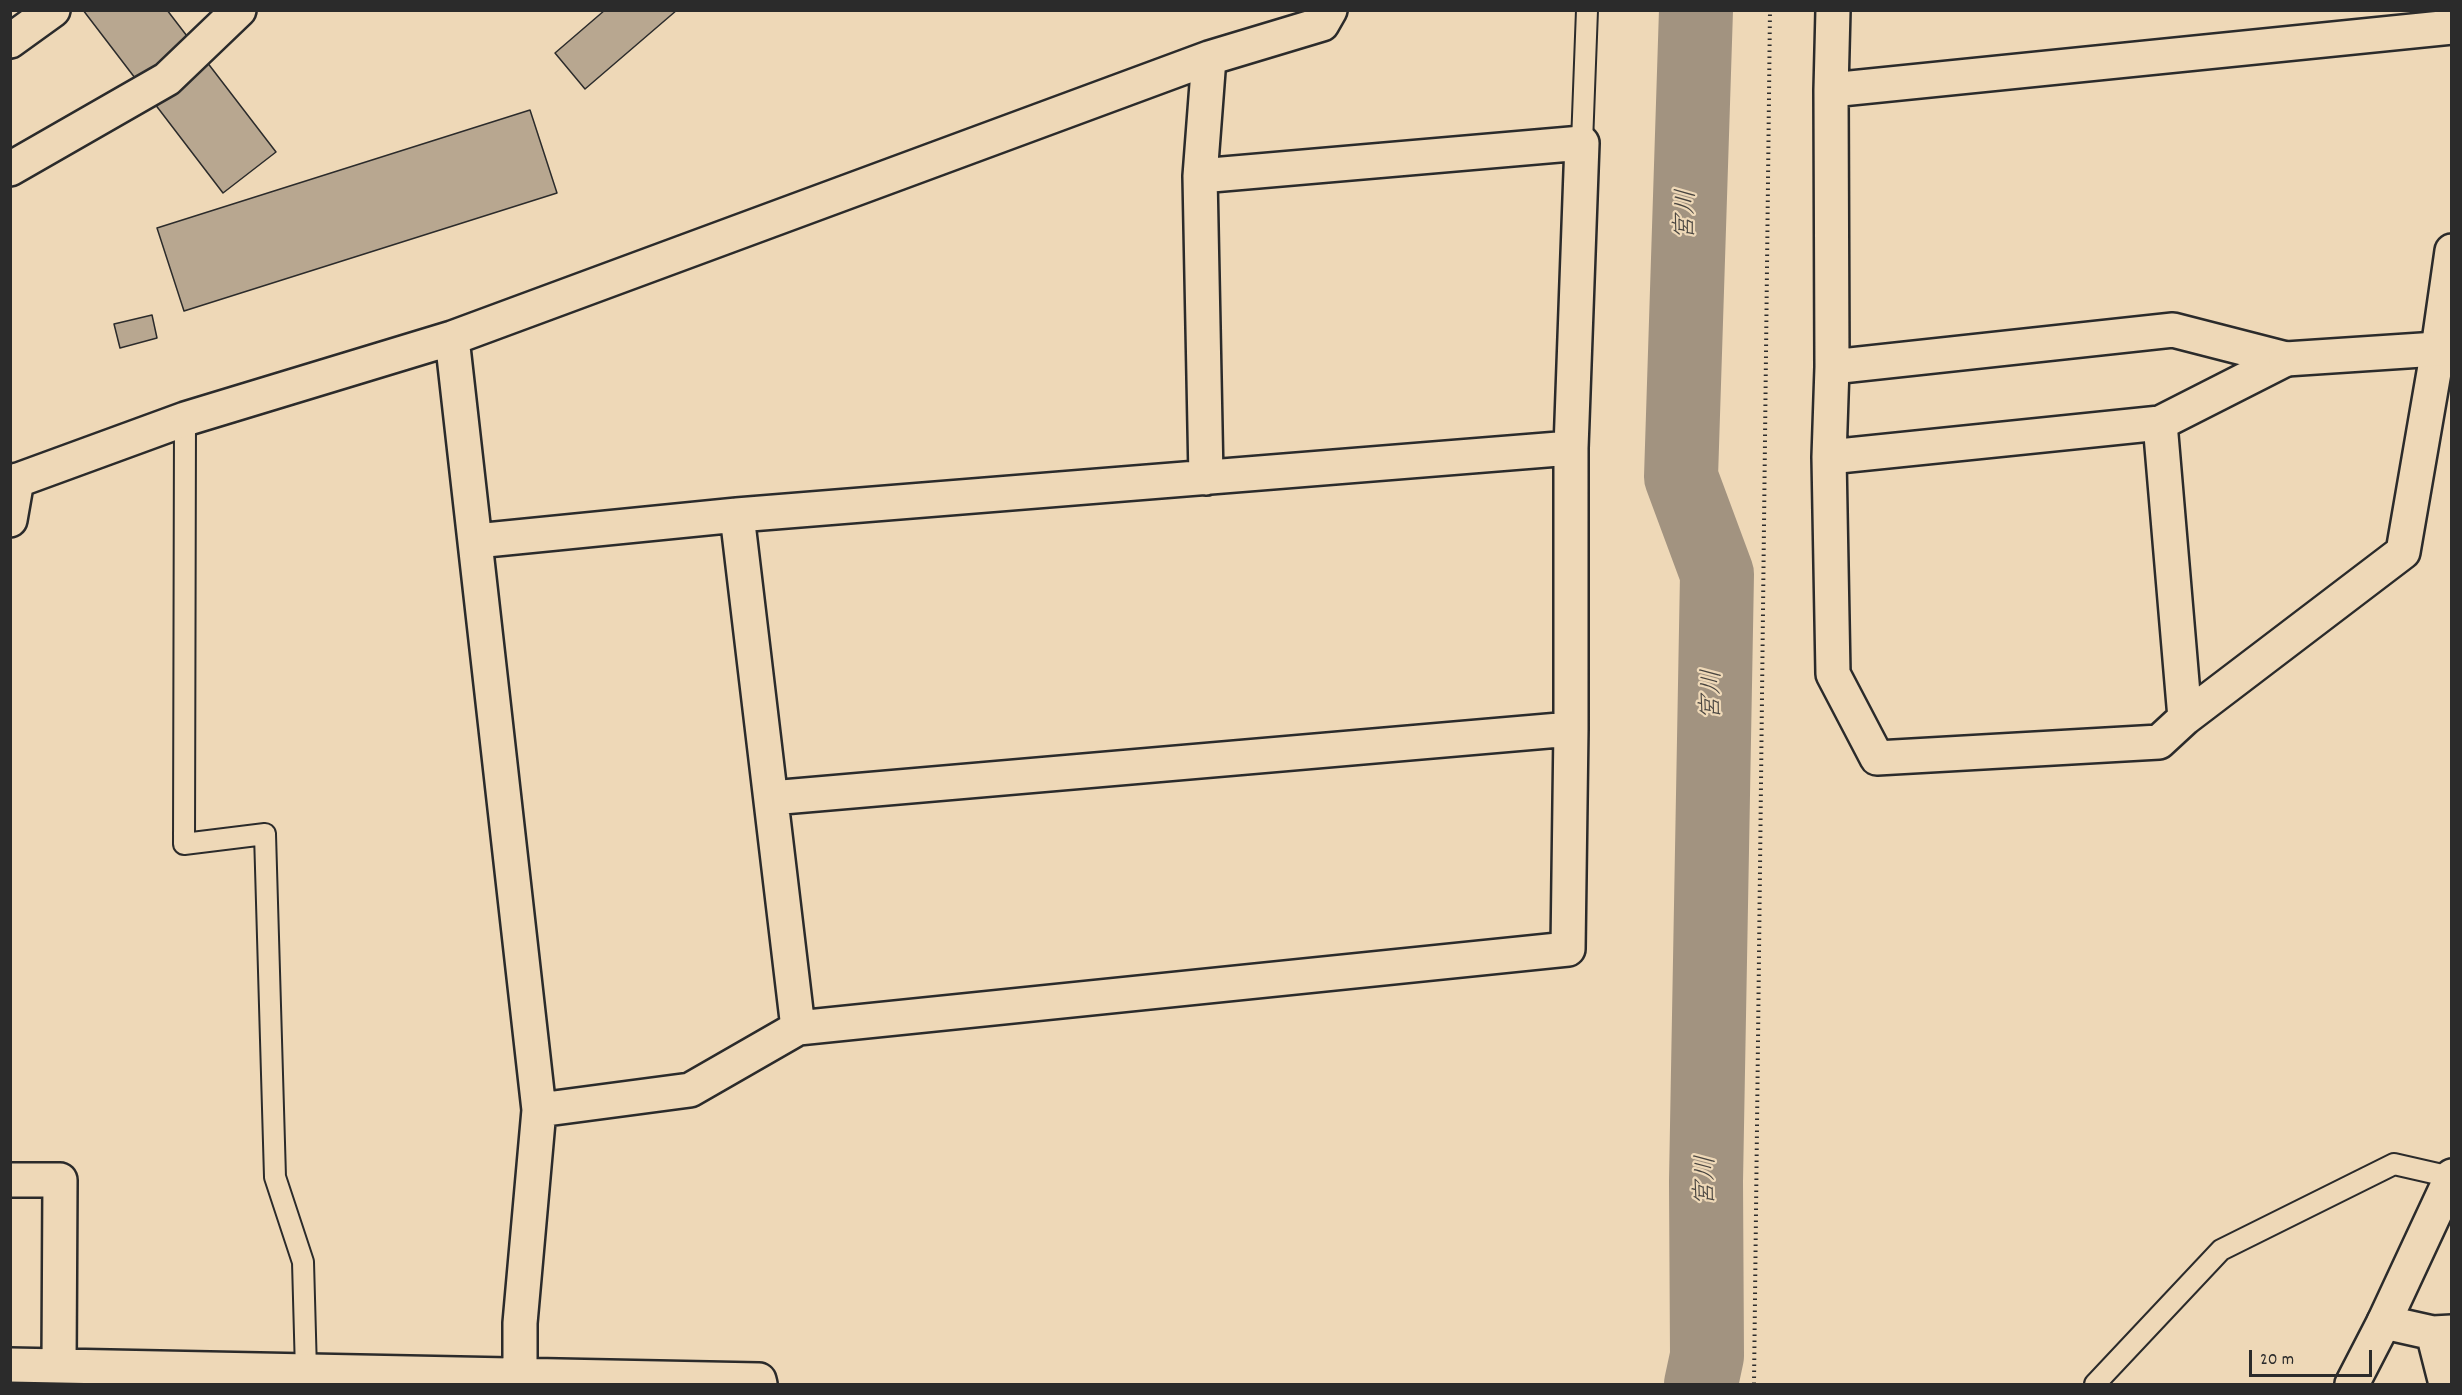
<!DOCTYPE html>
<html>
<head>
<meta charset="utf-8">
<style>
	body { margin:0 }
	#map { position:relative; width:2462px; height:1395px; overflow:hidden; background:#eed8b7; font-family:Dekko,sans-serif }
	canvas { display:block }
	.frame { position:absolute; inset:0; border:12px solid #2b2b2b; pointer-events:none }
	.scale { position:absolute; left:2249px; top:1350px; width:123px; height:27px; box-sizing:border-box; border:3px solid #2b2b2b; border-top:0; padding-left:8px; font-size:18px; line-height:21px; white-space:nowrap; color:#2b2b2b; -webkit-text-stroke:4px #eed8b7; paint-order:stroke }
</style>
</head>
<body>
<div id="map">
<canvas width="2462" height="1395"></canvas>
<div class="frame"></div>
<div class="scale">20 m</div>
</div>
<script>
const g = document.querySelector('canvas').getContext('2d');
g.lineJoin = 'round';
function shape(rows) {
  const path = new Path2D();
  for (const r of rows) {
    path.moveTo(r[0], r[1]);
    for (let i = 2; i < r.length; i += 2) path.lineTo(r[i], r[i + 1]);
  }
  return path;
}
function stroke(path, color, width, dash) {
  g.strokeStyle = color;
  g.lineWidth = width;
  g.lineCap = dash ? 'butt' : 'round';
  g.setLineDash(dash || []);
  g.stroke(path);
}
function paint(path, color) {
  g.fillStyle = color;
  g.fill(path, 'evenodd');
}
function write(font, color, halo, rows, align = 'center') {
  g.font = font + ' Dekko,"Klee One",sans-serif';
  g.lineWidth = 4.5;
  g.setLineDash([]);
  g.textBaseline = 'middle';
  g.strokeStyle = halo;
  g.fillStyle = color;
  for (const [text, x, y, turn = 0] of rows) {
    g.save();
    g.translate(x, y);
    g.rotate((+turn || 0) * Math.PI / 180);
    g.textAlign = isNaN(turn) ? turn : align;
    if (halo) g.strokeText(text, 0, 0);
    g.fillText(text, 0, 0);
    g.restore();
  }
}
const river = shape([
	[1696,10,1681,477,1717,574,1706,1181,1707,1356,1701,1384]
]);
const building = shape([
	[83,10,167,10,276,152,223,193,83,10],
	[605,10,677,10,585,89,555,53,605,10],
	[530,110,557,193,184,311,157,228,530,110],
	[152,315,157,338,120,348,114,324,152,315]
]);
const path = shape([
	[1754,1384,1770,10]
]);
const service = shape([
	[1582,143,1587,10],
	[185,419,184,844,265,834,275,1177,303,1262,306,1371],
	[2095,1384,2221,1250,2394,1164,2451,1177]
]);
const minor = shape([
	[1833,10,1831,90,1832,367,1829,457,1833,674,1877,758,2159,742,2185,718,2403,552,2438,349,2452,251],
	[1831,90,2452,27],
	[452,338,539,1110,520,1323,520,1384],
	[1832,367,2173,330,2286,359],
	[2160,423,2185,718],
	[1829,457,2160,423,2286,359],
	[1206,478,1200,176,1209,58],
	[10,483,185,419,452,338,1209,58,1322,24,1330,10],
	[737,515,798,1028],
	[10,520,17,480],
	[476,541,737,515,1571,448],
	[771,798,1571,729],
	[539,1110,690,1090,798,1028,1568,949,1571,729,1571,448,1582,143,1200,176],
	[10,1180,60,1180,59,1366],
	[2384,1322,2433,1333,2452,1332],
	[2433,1333,2446,1384],
	[10,1365,759,1380,760,1384]
]);
const tertiary = shape([
	[2286,359,2452,348]
]);
const secondary = shape([
	[2352,1384,2384,1322,2452,1176]
]);
const motorway = shape([
	[10,41,53,10],
	[10,169,167,79,239,10]
]);
const waterNames = [
	["宮川",1689,215,-88],
	["宮川",1715,695,-89],
	["宮川",1709,1181,-89]
];
stroke(river, '#a29380', 74);
paint(building, '#b8a790');
stroke(building, '#2b2b2b', 1.5);
stroke(service, '#2b2b2b', 24);
stroke(minor, '#2b2b2b', 38);
stroke(tertiary, '#2b2b2b', 38);
stroke(secondary, '#2b2b2b', 38);
stroke(motorway, '#2b2b2b', 38);
stroke(path, '#2b2b2b', 4, [1.5, 4.5]);
stroke(service, '#eed8b7', 20);
stroke(minor, '#eed8b7', 33);
stroke(tertiary, '#eed8b7', 33);
stroke(secondary, '#eed8b7', 33);
stroke(motorway, '#eed8b7', 33);
write('italic 26px', '#494540', '#eed8b7', waterNames);
</script>
</body>
</html>
